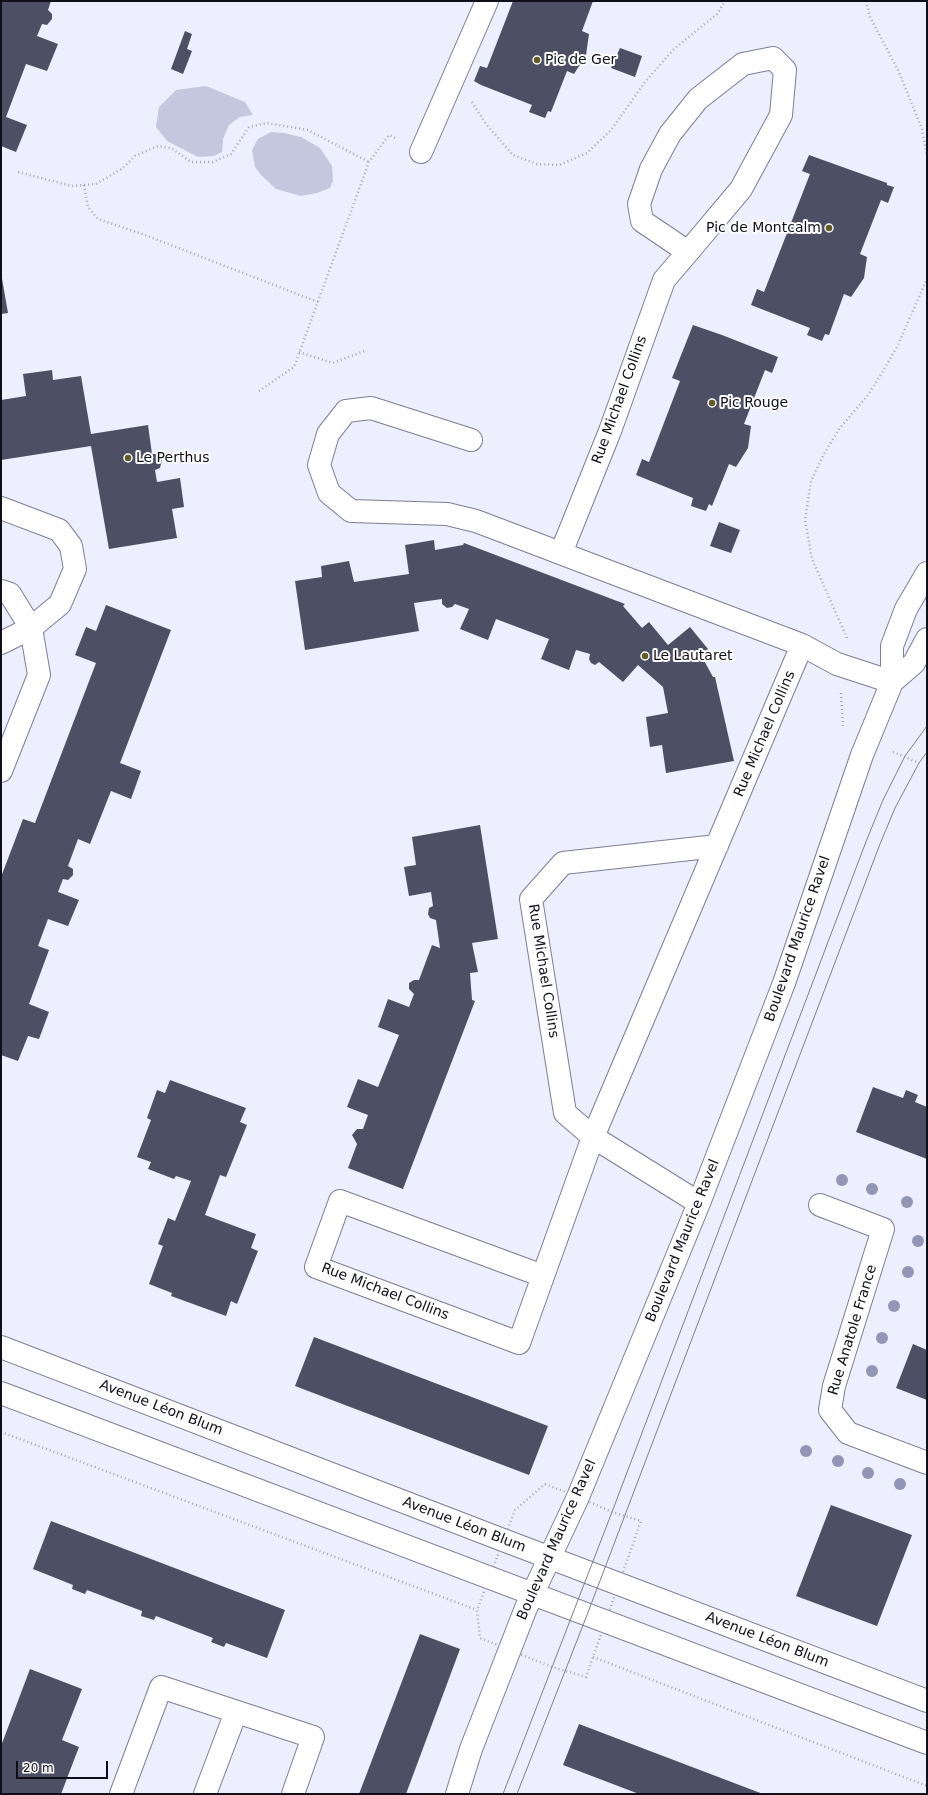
<!DOCTYPE html>
<html>
<head>
<meta charset="utf-8">
<style>
	body { margin:0 }
	#map { position:relative; width:928px; height:1795px; overflow:hidden; background:#edefff; font-family:"DejaVu Sans",sans-serif }
	canvas { display:block }
	.frame { position:absolute; inset:0; border:2px solid #0e0f18; pointer-events:none }
	.scale { position:absolute; left:16px; top:1761px; width:92px; height:18px; box-sizing:border-box; border:2px solid #0e0f18; border-top:0; padding-left:5px; font-size:12px; line-height:14px; white-space:nowrap; color:#0e0f18; -webkit-text-stroke:3px #fefefe; paint-order:stroke }
</style>
</head>
<body>
<div id="map">
<canvas width="928" height="1795"></canvas>
<div class="frame"></div>
<div class="scale">20 m</div>
</div>
<script>
const g = document.querySelector('canvas').getContext('2d');
g.lineJoin = 'round';
function paint(path, color) {
  g.fillStyle = color;
  g.fill(path, 'evenodd');
}
function shape(rows) {
  const path = new Path2D();
  for (const r of rows) {
    path.moveTo(r[0], r[1]);
    for (let i = 2; i < r.length; i += 2) path.lineTo(r[i], r[i + 1]);
  }
  return path;
}
function stroke(path, color, width, dash) {
  g.strokeStyle = color;
  g.lineWidth = width;
  g.lineCap = dash ? 'butt' : 'round';
  g.setLineDash(dash || []);
  g.stroke(path);
}
function write(font, color, halo, rows, align = 'center') {
  g.font = font + ' "DejaVu Sans",sans-serif';
  g.lineWidth = 4;
  g.setLineDash([]);
  g.textBaseline = 'middle';
  g.strokeStyle = halo;
  g.fillStyle = color;
  for (const [text, x, y, turn = 0] of rows) {
    g.save();
    g.translate(x, y);
    g.rotate((+turn || 0) * Math.PI / 180);
    g.textAlign = isNaN(turn) ? turn : align;
    if (halo) g.strokeText(text, 0, 0);
    g.fillText(text, 0, 0);
    g.restore();
  }
}
const green = shape([
	[206,86,245,102,253,115,240,117,229,125,223,139,222,152,214,156,198,157,167,141,156,127,159,107,176,90],
	[271,132,284,133,301,137,320,148,332,166,333,181,330,188,317,193,301,196,276,189,261,175,255,167,252,150,258,139]
]);
const building = shape([
	[1,1,51,1,48,10,52,14,52,19,47,25,42,24,37,36,58,44,47,71,26,64,6,117,27,125,16,152,1,146],
	[513,1,593,1,582,31,589,34,586,55,574,74,567,71,551,112,548,111,545,118,529,112,532,105,481,85,474,81,480,66,487,68],
	[185,31,192,34,187,49,192,51,183,74,171,69],
	[620,48,642,56,635,77,611,68],
	[809,155,887,183,887,185,894,187,888,203,881,200,860,254,867,257,864,278,851,297,844,294,829,335,825,334,822,341,807,335,810,328,751,305,757,289,764,292,810,174,802,171],
	[1,273,8,313,1,314],
	[693,325,722,335,778,357,772,373,765,370,744,424,751,426,748,448,736,467,729,464,712,506,709,504,706,511,691,506,693,498,636,475,642,459,649,462,680,381,672,378],
	[52,370,53,380,81,376,91,434,148,425,152,454,159,454,162,460,160,468,155,470,157,482,180,478,184,507,172,509,177,538,109,549,91,446,1,460,1,400,26,396,23,374],
	[719,522,740,530,731,553,710,546],
	[434,540,435,550,463,545,464,543,625,604,623,606,642,628,649,622,668,645,690,627,708,649,701,655,713,677,715,677,734,761,666,773,662,745,650,747,646,717,668,713,663,687,638,665,623,682,599,662,595,665,591,663,589,659,590,654,576,650,569,670,541,659,549,639,496,619,488,640,460,629,469,609,455,604,452,607,447,608,442,604,442,599,414,603,419,631,305,650,295,581,322,577,321,566,349,561,354,582,409,574,405,545],
	[106,605,171,630,120,763,141,771,131,799,111,791,90,844,78,839,68,866,73,869,73,875,68,880,63,879,58,892,79,900,68,926,48,919,38,946,49,950,29,1004,49,1012,39,1039,28,1036,18,1061,1,1055,1,877,23,819,35,823,96,663,75,655,86,627,96,631],
	[480,825,498,939,472,943,478,972,470,973,472,1000,475,1001,403,1189,348,1168,357,1144,352,1135,357,1129,363,1129,368,1115,347,1107,358,1079,378,1087,399,1035,378,1027,388,999,409,1007,414,994,409,989,409,983,414,980,419,980,432,945,440,948,436,920,430,918,428,914,429,908,433,906,431,892,409,896,404,867,416,865,412,837],
	[170,1080,246,1108,240,1122,247,1125,226,1177,220,1175,205,1215,256,1234,251,1248,258,1251,237,1304,231,1301,226,1316,171,1296,172,1293,149,1284,163,1246,158,1244,168,1218,175,1221,191,1181,176,1176,174,1179,148,1169,151,1162,137,1157,151,1120,147,1118,157,1090,165,1093],
	[873,1087,903,1098,906,1090,918,1095,915,1102,927,1107,927,1159,856,1132],
	[314,1337,548,1426,529,1475,295,1386],
	[913,1344,927,1350,927,1400,896,1388],
	[831,1505,912,1535,877,1626,796,1596],
	[51,1521,285,1610,267,1658,226,1643,224,1647,211,1642,213,1638,156,1616,154,1620,141,1616,142,1611,87,1590,85,1594,72,1589,73,1585,33,1569],
	[420,1634,460,1649,406,1794,359,1794],
	[30,1669,82,1689,62,1740,79,1747,61,1794,1,1794,1,1746],
	[579,1724,763,1794,639,1794,563,1765]
]);
const path = shape([
	[866,1,870,17,899,72,922,129,927,156],
	[472,102,486,124,513,155,537,164,559,165,587,153,611,130,645,82,674,49,717,14,725,1],
	[18,172,72,186,96,184,123,168,135,156,158,146,171,148,191,162,213,162,231,154,249,127,267,123,308,130,369,162],
	[84,185,88,207,98,219,145,235,318,302],
	[299,352,333,363,367,350],
	[259,391,294,367,369,162,389,135,397,139],
	[847,638,812,559,805,520,811,481,823,456,839,429,868,395,883,371,897,347,927,279],
	[841,693,843,728],
	[893,752,919,763],
	[1,1432,477,1610],
	[545,1484,578,1497,612,1512,641,1521,586,1677,552,1667,480,1638,477,1610,515,1510,545,1484],
	[593,1657,927,1786]
]);
const minor = shape([
	[421,152,487,1],
	[471,440,371,408,346,411,328,434,319,465,329,493,351,511,447,514,476,521,802,645,837,664,892,682],
	[1,508,59,530,71,546,75,569,60,604,31,628,1,643],
	[561,553,610,431,664,280,688,252,741,189,781,115,785,70,773,58,743,64,698,99,670,134,651,169,639,204,642,221,688,252],
	[1,591,10,594,31,628,39,675,1,771],
	[892,682,914,663,927,639],
	[699,1203,593,1137,565,1113,531,899,563,863,717,846],
	[820,1205,883,1229,834,1386,830,1410,848,1433,927,1463],
	[543,1276,340,1201,316,1267,519,1343,593,1137,802,645],
	[1,1347,503,1540,927,1701],
	[1,1393,927,1743],
	[121,1794,161,1687,313,1737,293,1794],
	[205,1794,236,1712],
	[457,1794,471,1749,526,1608,578,1497,699,1203,784,983,862,755,892,682,892,646,906,609,927,573]
]);
const tram = shape([
	[503,1794,612,1512,867,839,883,800,905,756,927,726],
	[517,1794,587,1615,880,844,895,808,919,763,927,752]
]);
const trees = [
	[842,1180],
	[872,1189],
	[907,1202],
	[918,1241],
	[908,1272],
	[894,1306],
	[882,1338],
	[872,1371],
	[806,1451],
	[838,1461],
	[868,1473],
	[900,1484]
];
const markers = [
	[537,60,4,"#635b27"],
	[829,228,4,"#635b27"],
	[712,403,4,"#635b27"],
	[128,458,4,"#635b27"],
	[645,656,4,"#635b27"]
];
const poiNames = [
	["Pic de Ger",545,60],
	["Pic de Montcalm",821,228,"right"],
	["Pic Rouge",720,403],
	["Le Perthus",136,458],
	["Le Lautaret",653,656]
];
const streetNames = [
	["Rue Michael Collins",620,400,-70],
	["Rue Michael Collins",765,734,-67],
	["Boulevard Maurice Ravel",798,939,-71],
	["Rue Michael Collins",543,971,81],
	["Boulevard Maurice Ravel",683,1241,-68],
	["Rue Michael Collins",385,1292,21],
	["Rue Anatole France",853,1330,-73],
	["Avenue Léon Blum",161,1408,21],
	["Avenue Léon Blum",464,1525,21],
	["Boulevard Maurice Ravel",557,1540,-66],
	["Avenue Léon Blum",767,1640,21]
];
paint(green, '#c4c7de');
paint(building, '#4d4f64');
stroke(minor, '#7c7e95', 24);
stroke(path, '#a4a6b3', 2.5, [1, 3]);
stroke(minor, '#fff', 22);
stroke(tram, '#7e7f8c', 1);
g.fillStyle = '#9295b5';
for (const [x, y] of trees) {
  g.beginPath();
  g.arc(x, y, 6, 0, 2 * Math.PI);
  g.fill();
}
for (const [x, y, r, color] of markers) {
  const dot = new Path2D();
  dot.arc(x, y, r, 0, 2 * Math.PI);
  g.fillStyle = color;
  g.fill(dot);
  stroke(dot, '#fefefe', 1.5);
}
write('14px', '#0e0f18', '#fefefe', poiNames, 'left');
write('14px', '#0e0f18', '#fefefe', streetNames);
</script>
</body>
</html>
